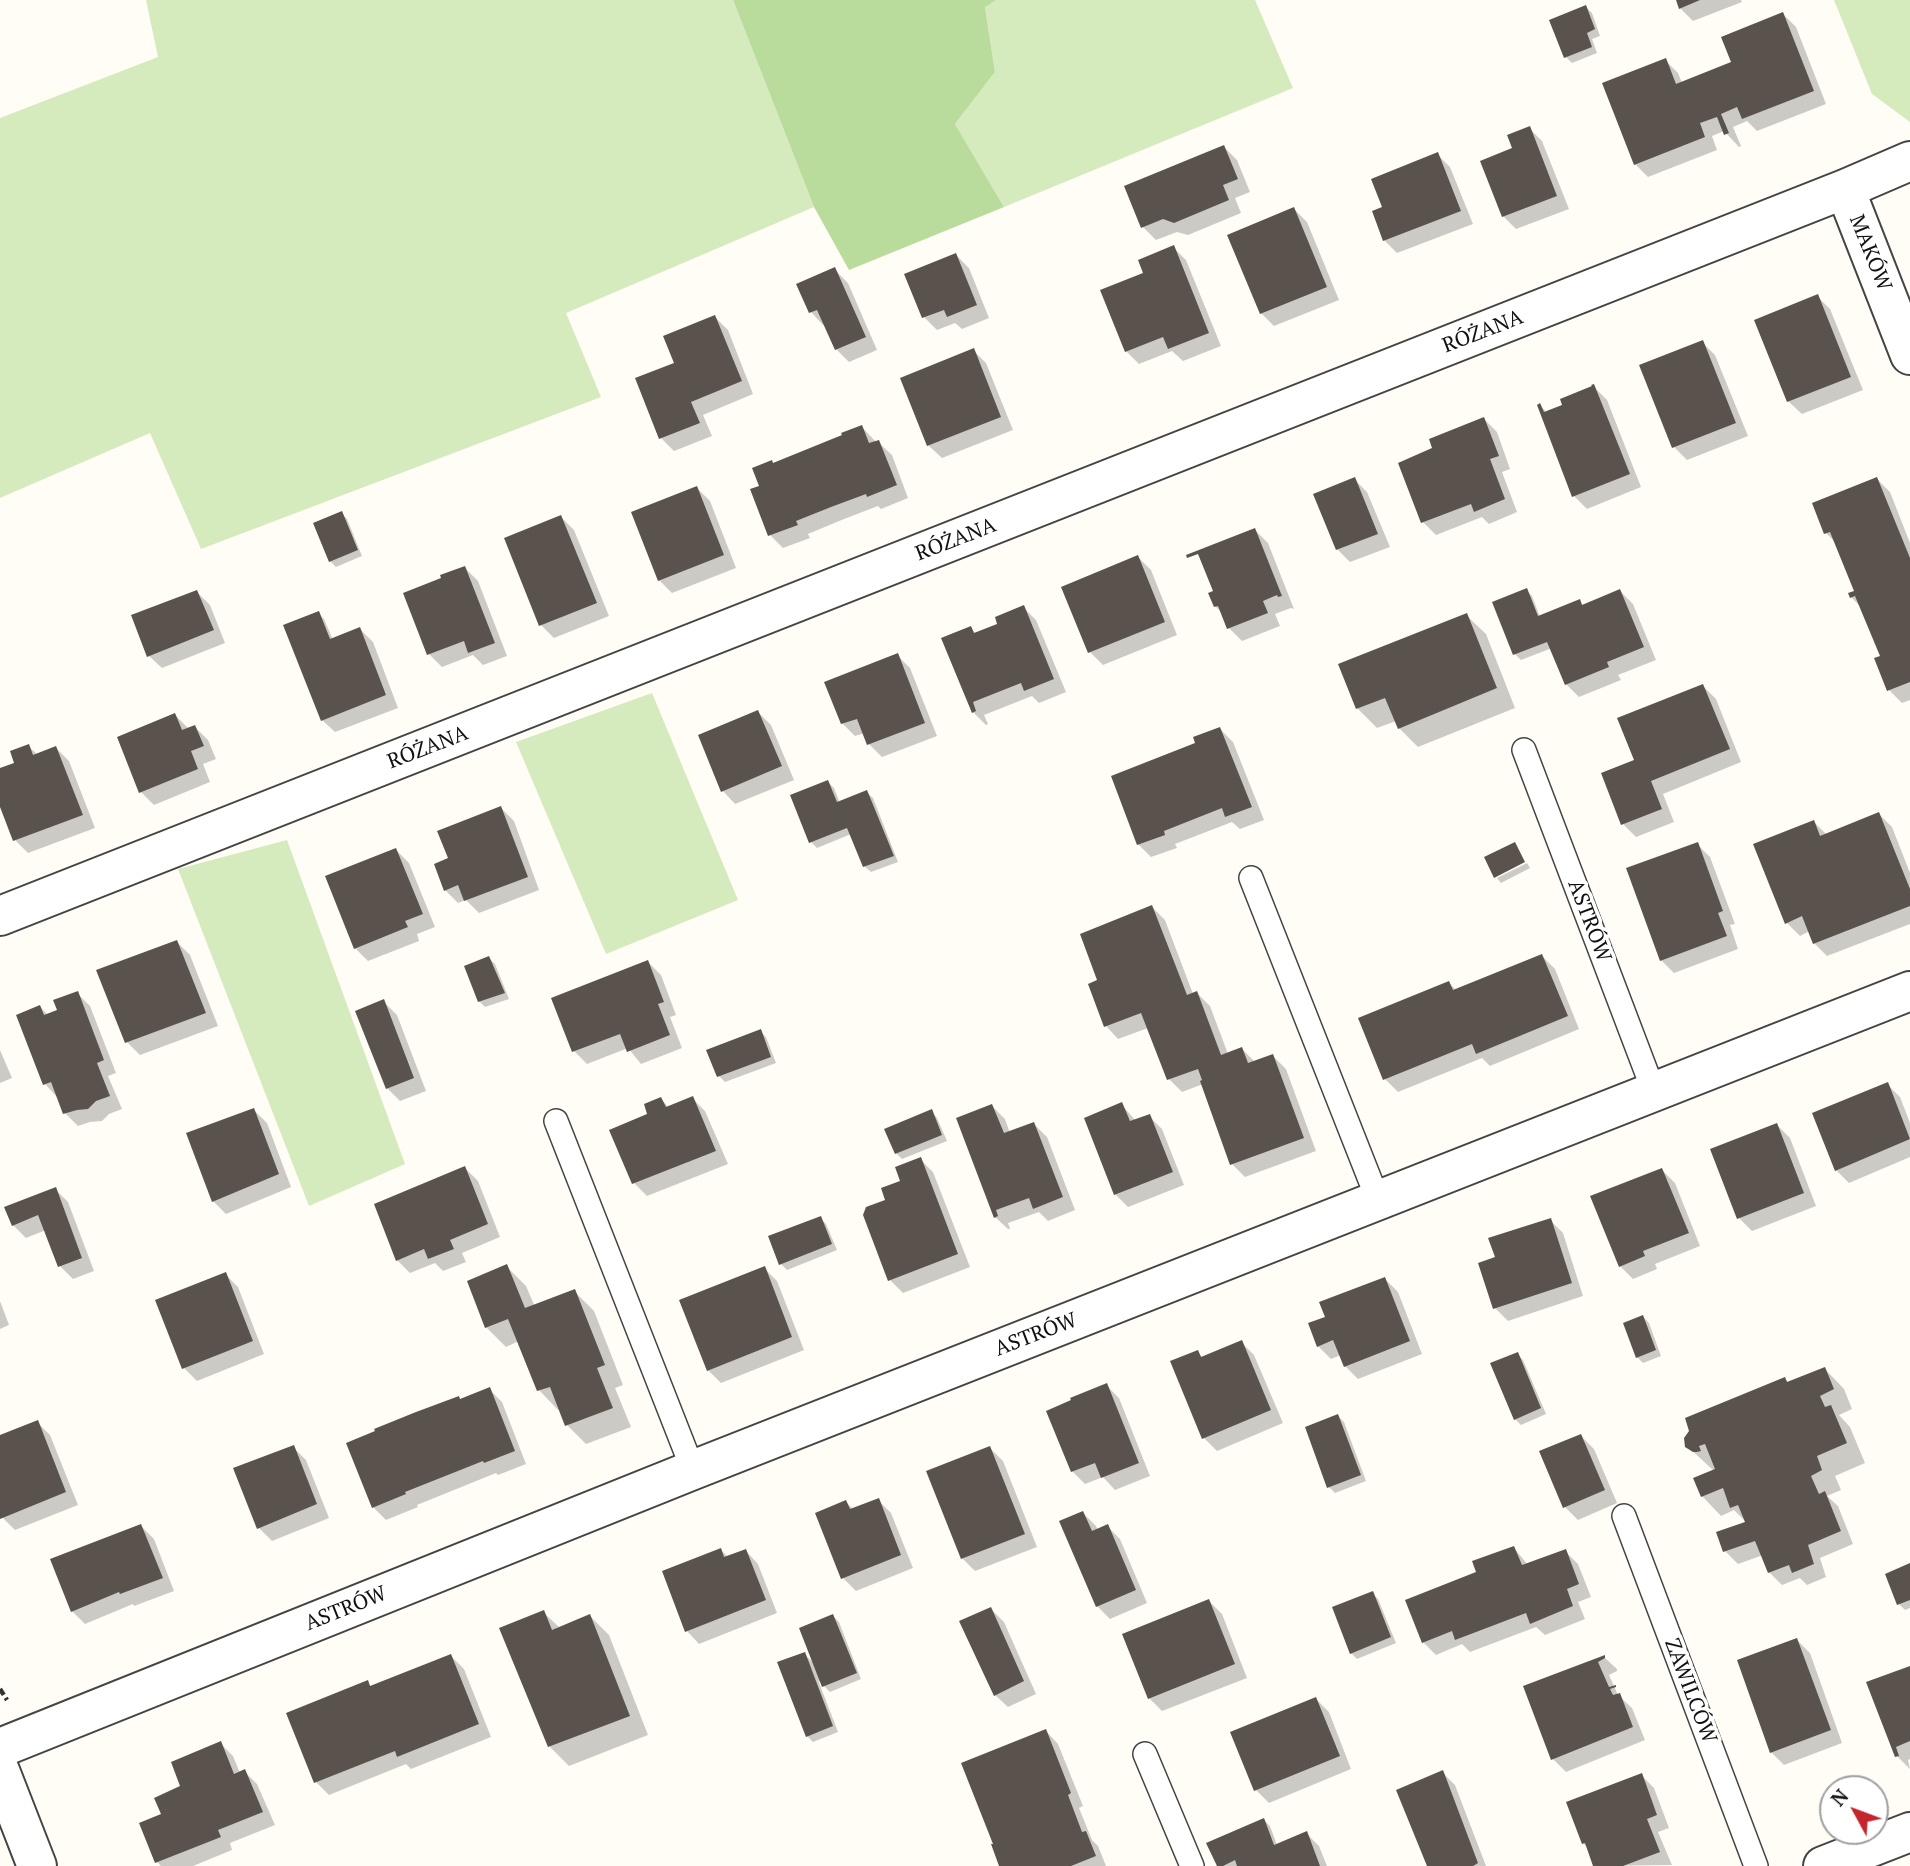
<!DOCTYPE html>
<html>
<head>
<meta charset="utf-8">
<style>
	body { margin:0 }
	#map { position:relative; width:1910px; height:1866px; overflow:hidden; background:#fffdf5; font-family:"PT Serif",serif }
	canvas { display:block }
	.north { position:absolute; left:1819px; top:1775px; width:70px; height:70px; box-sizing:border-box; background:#fff; border:2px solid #a0a0a0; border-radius:50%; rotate:311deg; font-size:19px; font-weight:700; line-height:28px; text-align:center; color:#111 }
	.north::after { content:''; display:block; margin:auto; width:24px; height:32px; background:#c4262e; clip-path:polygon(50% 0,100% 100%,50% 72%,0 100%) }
</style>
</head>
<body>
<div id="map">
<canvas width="1910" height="1866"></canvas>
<div class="north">N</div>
</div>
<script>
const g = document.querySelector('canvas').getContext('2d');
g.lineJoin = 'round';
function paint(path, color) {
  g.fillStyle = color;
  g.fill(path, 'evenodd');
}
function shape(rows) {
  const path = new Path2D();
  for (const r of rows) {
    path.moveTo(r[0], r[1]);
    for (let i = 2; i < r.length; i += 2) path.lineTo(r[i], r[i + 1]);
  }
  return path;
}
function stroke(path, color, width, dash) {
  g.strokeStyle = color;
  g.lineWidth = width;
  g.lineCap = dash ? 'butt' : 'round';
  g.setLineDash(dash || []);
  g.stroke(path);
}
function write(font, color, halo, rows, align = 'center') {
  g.font = font + ' "PT Serif",serif';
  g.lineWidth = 7;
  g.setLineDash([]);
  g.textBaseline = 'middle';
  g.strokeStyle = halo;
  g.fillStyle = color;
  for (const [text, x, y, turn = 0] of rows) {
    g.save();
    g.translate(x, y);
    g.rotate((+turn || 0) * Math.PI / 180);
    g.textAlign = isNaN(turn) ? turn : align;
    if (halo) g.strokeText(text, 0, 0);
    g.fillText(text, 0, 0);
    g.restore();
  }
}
const green = shape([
	[146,0,733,0,814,207,566,313,601,397,201,549,150,433,0,498,0,118,158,57],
	[996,0,1255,0,1293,88,1004,207,955,124,995,72,985,6],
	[1834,0,1910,0,1910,122,1872,94],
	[652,693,738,900,606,954,516,742],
	[287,840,405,1164,309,1206,178,869]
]);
const forest = shape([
	[733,0,996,0,985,7,995,72,955,124,1004,207,849,270,814,207]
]);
const shadow = shape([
	[1677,0,1741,0,1742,2,1693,21,1680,8],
	[1586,7,1592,13,1600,36,1592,39,1597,53,1572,63,1566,57],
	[1783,14,1796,27,1826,104,1757,131,1747,121,1733,127,1741,146,1739,147,1724,131,1712,136,1717,150,1648,177,1635,164,1665,60,1678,73,1682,83,1733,63],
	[1529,128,1542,141,1569,209,1516,229,1503,216,1515,149],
	[1224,147,1237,160,1250,192,1235,198,1241,213,1188,235,1177,232,1156,240,1143,227],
	[1437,154,1450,167,1473,224,1397,253,1384,240,1385,208],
	[1294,209,1307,222,1339,300,1274,326,1261,313],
	[1173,247,1186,260,1221,346,1183,361,1172,351,1139,364,1126,351,1145,273],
	[956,255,969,268,989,318,962,329,955,323,937,330,924,317],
	[835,270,848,283,877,350,849,362,836,349,825,324,823,325,811,312],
	[1817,296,1830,309,1863,390,1802,414,1789,402,1756,321],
	[715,317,728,330,753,394,703,415,712,436,674,451,661,438,676,364],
	[1702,342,1715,355,1748,436,1687,460,1674,447],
	[973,350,986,363,1013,430,942,458,929,446,902,379],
	[1594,387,1607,400,1641,487,1587,509,1574,496,1540,405,1547,413,1565,406],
	[1484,419,1497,432,1510,469,1502,472,1517,512,1489,524,1482,517,1436,535,1423,522,1400,464,1434,449],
	[862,427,876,442,878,442,892,455,908,498,881,509,878,506,844,519,808,534,810,538,783,548,770,535,752,490,761,487,774,464],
	[1354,479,1367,492,1390,547,1350,562,1337,549],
	[1877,479,1890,492,1910,543,1910,700,1902,703,1889,690,1882,657,1862,608,1851,597,1856,592,1837,544,1826,533],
	[697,488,710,501,736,568,672,593,659,580],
	[341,513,347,519,362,556,336,567,330,561],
	[561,517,574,530,609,616,554,638,541,625],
	[1255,530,1268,543,1294,609,1291,608,1275,614,1280,626,1242,641,1229,628,1223,614,1215,606,1215,592],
	[1138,557,1151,570,1177,635,1103,665,1090,652],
	[465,568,478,581,507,656,483,665,473,655,442,667,429,654,443,579],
	[1526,590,1532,596,1540,617,1579,601,1584,606,1620,591,1633,604,1656,660,1618,675,1621,680,1579,697,1566,684,1552,648,1521,660,1515,654],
	[197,592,210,605,225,643,162,668,149,656],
	[1023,607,1036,620,1066,692,1039,703,1032,696,984,715,988,724,986,725,973,712,971,628,976,634,999,625],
	[318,613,324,619,333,640,360,629,373,642,398,708,335,732,322,720],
	[1466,615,1486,634,1515,708,1418,747,1399,728,1396,721,1377,728,1357,708,1340,665],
	[897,655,910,668,937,736,882,757,869,744,865,733,855,736,842,723],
	[1703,686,1716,699,1741,762,1663,794,1674,822,1636,837,1623,824,1636,761],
	[758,712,771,725,794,780,735,804,723,791],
	[175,715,188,728,195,727,208,740,216,759,203,764,210,782,154,805,141,792],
	[1220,729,1233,742,1264,820,1240,829,1232,822,1175,844,1177,848,1151,857,1138,844,1198,744],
	[28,746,38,755,56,748,69,761,95,828,28,853,15,840,0,802,0,770,16,764],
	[828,782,834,788,840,803,866,792,873,798,898,862,871,872,864,866,851,834,817,848,811,842],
	[501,808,514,821,539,890,479,913,466,900,458,903,445,890],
	[1879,814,1892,827,1910,873,1910,924,1827,956,1814,943,1810,931,1800,936,1787,923,1814,822,1827,835],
	[1697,844,1710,857,1735,924,1730,925,1738,949,1674,973,1661,960],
	[396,850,409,863,435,927,417,934,419,941,368,961,355,948],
	[1527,863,1530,868,1501,883,1497,878],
	[1152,907,1165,920,1193,994,1197,993,1210,1006,1228,1054,1242,1049,1255,1062,1273,1056,1286,1069,1316,1151,1245,1177,1232,1164,1203,1084,1182,1092,1169,1079,1148,1028,1118,1039,1106,1026,1090,985,1100,981],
	[177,942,190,955,218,1026,140,1055,127,1042],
	[1542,956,1555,969,1579,1029,1490,1066,1482,1058,1398,1092,1385,1079,1449,983,1457,991],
	[489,958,495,964,509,999,485,1007,479,1001],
	[648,962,661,975,676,1015,670,1017,682,1048,641,1064,628,1048,587,1064,574,1051],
	[77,993,90,1006,116,1073,108,1076,122,1109,109,1114,102,1121,90,1122,78,1126,65,1113,57,1097,45,1084,40,1007,48,1015,59,1011],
	[384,1002,397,1015,426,1091,400,1101,387,1088],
	[760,1031,766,1037,776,1063,725,1082,719,1076],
	[0,1050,12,1078,0,1083],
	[1887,1084,1900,1097,1910,1123,1910,1157,1849,1183,1836,1170],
	[692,1098,705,1111,728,1164,647,1196,634,1183,612,1131,650,1115,661,1099,669,1108],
	[1121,1104,1136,1121,1149,1116,1162,1129,1184,1185,1128,1207,1115,1194],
	[992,1106,1005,1119,1010,1133,1034,1124,1047,1137,1075,1210,1048,1221,1039,1212,1008,1223,1010,1229,1008,1229,995,1217],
	[254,1110,267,1123,291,1187,226,1214,213,1201],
	[931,1111,937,1118,947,1141,902,1159,896,1153],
	[1777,1125,1790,1138,1816,1206,1752,1231,1739,1218],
	[920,1159,933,1172,970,1267,903,1293,890,1280,888,1201],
	[465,1168,478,1181,500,1237,462,1253,466,1262,443,1271,435,1263,410,1273,397,1260],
	[1662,1170,1675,1183,1700,1246,1655,1264,1657,1269,1633,1279,1620,1266],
	[55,1189,68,1202,94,1271,73,1279,60,1266,46,1230,26,1238,13,1225],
	[820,1218,826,1224,837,1250,787,1270,781,1264],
	[1550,1220,1563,1233,1583,1296,1508,1321,1495,1308,1497,1259],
	[507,1267,526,1286,535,1307,574,1291,594,1311,623,1385,615,1388,631,1427,586,1444,567,1425,561,1409,558,1410,539,1390,519,1341,506,1347,486,1327],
	[764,1268,777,1281,804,1350,721,1383,708,1370],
	[225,1274,238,1287,264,1354,197,1381,184,1368],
	[1385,1279,1398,1292,1422,1354,1358,1379,1345,1366,1341,1355,1331,1359,1318,1346,1327,1318],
	[0,1301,9,1325,0,1329],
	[1643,1317,1649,1323,1661,1356,1643,1363,1637,1357],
	[1241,1342,1254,1355,1283,1423,1217,1451,1204,1438,1197,1352,1203,1358],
	[1517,1354,1523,1360,1546,1414,1521,1425,1515,1419],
	[1825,1369,1844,1389,1852,1409,1839,1415,1850,1427,1865,1463,1835,1476,1841,1490,1827,1496,1838,1506,1853,1544,1820,1558,1826,1577,1807,1585,1800,1578,1782,1585,1769,1572,1763,1555,1738,1564,1725,1551,1718,1533,1747,1523,1734,1510,1721,1516,1702,1496,1714,1471,1687,1446,1785,1379,1789,1383],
	[1106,1385,1119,1398,1150,1476,1115,1490,1103,1477,1085,1484,1072,1471],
	[489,1389,502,1402,526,1464,498,1475,496,1473,417,1505,418,1507,386,1520,373,1507,461,1400],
	[1338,1416,1344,1422,1366,1481,1335,1493,1329,1487],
	[37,1422,50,1435,78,1505,15,1530,2,1517,0,1512,0,1437],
	[1581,1436,1594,1449,1617,1503,1578,1520,1565,1507],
	[293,1447,306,1460,329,1518,272,1541,259,1528],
	[990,1448,1003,1461,1037,1547,975,1571,962,1558],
	[878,1500,891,1513,913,1568,856,1591,843,1578,846,1502,854,1510],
	[1083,1513,1096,1526,1098,1530,1107,1526,1120,1539,1147,1603,1110,1619,1097,1606],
	[141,1526,154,1539,174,1591,134,1606,133,1604,85,1624,72,1611],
	[1514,1548,1528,1565,1565,1551,1578,1564,1591,1597,1578,1602,1585,1619,1545,1635,1536,1627,1470,1652,1462,1644,1436,1655,1423,1642,1479,1573],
	[721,1550,728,1557,746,1551,758,1564,777,1613,699,1644,687,1631],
	[1910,1565,1910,1608,1905,1610,1899,1604],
	[1372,1593,1378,1599,1396,1643,1357,1659,1351,1653],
	[1209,1601,1222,1614,1247,1678,1162,1711,1149,1698],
	[991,1609,1004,1622,1036,1694,1008,1707,995,1695],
	[543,1612,560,1628,590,1616,609,1635,648,1735,569,1766,549,1746],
	[833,1616,839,1622,861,1679,830,1692,818,1680,838,1732,813,1742,807,1736,804,1654,816,1665],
	[1797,1640,1810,1653,1842,1743,1784,1765,1771,1752],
	[451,1656,464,1669,491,1737,411,1769,406,1764,329,1795,316,1782,367,1683,372,1687],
	[1604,1657,1617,1669,1617,1671,1609,1675,1618,1695,1632,1708,1645,1740,1566,1772,1553,1759,1525,1687],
	[1910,1668,1910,1759,1908,1760,1910,1769,1897,1756,1868,1683],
	[1316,1699,1329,1712,1351,1769,1269,1803,1256,1790],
	[1046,1731,1058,1744,1083,1806,1079,1808,1092,1840,1098,1846,1106,1866,1001,1866],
	[220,1743,233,1756,240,1773,244,1771,257,1784,275,1825,230,1843,232,1850,193,1866,161,1866,157,1862,141,1824,164,1815,183,1787],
	[1442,1772,1455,1785,1486,1866,1429,1866],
	[1641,1775,1654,1788,1669,1828,1658,1832,1672,1865,1595,1866,1588,1848,1583,1843],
	[1264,1820,1270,1826,1277,1845,1306,1833,1319,1846,1327,1866,1219,1866]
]);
const building = shape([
	[1676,0,1700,0,1679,9],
	[1586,5,1595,29,1587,33,1592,47,1564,58,1549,20],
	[1783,12,1814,91,1742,119,1737,107,1721,114,1729,133,1724,135,1717,117,1700,123,1705,137,1634,165,1602,83,1666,58,1676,84,1731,62,1721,37],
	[1530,126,1557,196,1502,217,1480,161,1512,148,1507,135],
	[1224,145,1238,179,1223,185,1229,200,1174,223,1163,219,1141,228,1124,186],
	[1438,152,1461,211,1383,241,1372,211,1382,207,1371,179],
	[1294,207,1327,287,1260,314,1227,235],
	[1174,245,1209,333,1168,349,1163,337,1125,352,1100,290,1143,273,1138,260],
	[956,253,977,305,947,317,944,310,922,318,904,274],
	[835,267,866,337,835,350,817,310,809,313,796,284],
	[1818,294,1851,377,1787,402,1754,320],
	[715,315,742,381,691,402,700,423,659,439,635,378,674,363,663,336],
	[1703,340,1736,423,1672,448,1639,365],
	[974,348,1001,417,927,446,900,378],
	[1594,384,1630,474,1572,497,1537,405,1540,403,1544,412,1562,405,1560,399,1592,386,1591,385],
	[1484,417,1499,456,1490,459,1505,499,1474,512,1471,504,1421,523,1398,463,1432,448,1429,439],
	[862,425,869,443,879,440,897,485,867,497,866,494,831,507,796,521,798,525,768,536,750,489,759,486,752,468,772,460,773,463,842,435,841,433],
	[1355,477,1378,534,1336,550,1313,494],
	[1877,477,1910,558,1910,682,1887,691,1874,658,1880,656,1855,596,1850,598,1848,593,1854,591,1830,532,1824,534,1812,503],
	[697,486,724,555,658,581,631,512],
	[342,511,358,550,329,562,313,523],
	[561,515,597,603,539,626,504,538],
	[1255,528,1282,596,1278,597,1277,595,1263,601,1268,613,1227,629,1218,606,1214,607,1208,593,1213,591,1198,554,1187,558,1186,555],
	[1138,555,1165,622,1088,653,1061,587],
	[465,566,495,643,468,653,464,641,427,655,403,593,441,578,440,575],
	[1527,588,1538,616,1580,599,1582,605,1620,589,1644,647,1607,662,1609,667,1565,685,1547,642,1513,655,1492,602],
	[197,590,214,630,147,657,131,615],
	[1024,605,1054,679,1024,691,1021,683,973,702,976,711,972,713,941,638,971,626,974,633,997,624,995,617],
	[319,611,330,639,360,627,386,695,321,721,283,625],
	[1467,613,1497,688,1398,729,1385,698,1356,709,1338,664],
	[898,653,925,723,867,745,857,719,841,724,824,682],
	[1703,684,1730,749,1651,781,1662,809,1621,825,1601,773,1634,760,1617,718],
	[758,710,782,766,721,792,698,735],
	[175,713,182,730,195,725,204,746,191,751,198,769,139,793,117,737],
	[1220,727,1252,807,1225,817,1222,808,1164,831,1165,835,1137,845,1111,776,1195,743,1193,737],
	[29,744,33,755,56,746,83,815,13,841,0,807,0,768,14,763,10,751],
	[828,780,837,802,867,790,894,856,863,867,847,828,809,843,790,795],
	[501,806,528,877,464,901,458,885,444,891,434,864,448,858,437,831],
	[1879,812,1910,889,1910,906,1813,944,1802,916,1785,924,1753,844,1814,820,1820,836],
	[1515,842,1525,862,1494,878,1484,857],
	[1698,842,1723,911,1718,913,1727,936,1660,961,1626,868],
	[396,848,423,914,405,921,408,927,354,949,325,876],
	[1152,905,1187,995,1197,991,1221,1055,1242,1047,1248,1063,1273,1054,1304,1138,1230,1165,1200,1081,1202,1080,1198,1069,1167,1080,1141,1013,1104,1027,1088,984,1097,980,1080,934],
	[177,940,206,1013,125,1043,96,970],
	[1542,954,1568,1016,1476,1054,1472,1044,1383,1080,1358,1018,1449,981,1453,990],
	[489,956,505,993,478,1002,464,966],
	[648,960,664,1002,658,1004,670,1035,627,1052,620,1034,572,1052,551,998],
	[78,991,104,1060,97,1063,110,1096,96,1101,88,1109,77,1110,63,1114,51,1082,43,1085,16,1015,40,1005,44,1015,57,1010,53,1000],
	[384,999,414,1078,386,1089,355,1011],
	[761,1029,771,1057,717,1077,706,1050],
	[1888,1082,1910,1139,1835,1171,1812,1113],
	[693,1096,716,1151,632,1184,609,1130,647,1114,644,1104,661,1097,666,1107],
	[1122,1102,1130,1121,1150,1114,1173,1172,1114,1195,1084,1118],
	[992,1104,1004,1133,1034,1122,1063,1197,1033,1209,1029,1198,996,1210,998,1216,994,1218,956,1118],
	[254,1108,279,1174,212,1202,186,1133],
	[932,1109,942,1135,895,1154,884,1129],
	[1777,1123,1804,1193,1737,1219,1710,1149],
	[921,1157,958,1254,888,1281,863,1215,866,1207,885,1200,881,1188,900,1181,895,1167],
	[465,1166,488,1224,450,1240,454,1249,428,1259,424,1249,396,1261,374,1204],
	[1662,1168,1689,1233,1643,1251,1645,1256,1619,1267,1590,1196],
	[56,1187,82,1258,58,1267,38,1215,12,1226,4,1207],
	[821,1216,832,1244,779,1265,768,1236],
	[1551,1218,1572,1283,1493,1309,1478,1263,1495,1257,1488,1238],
	[507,1264,525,1308,575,1289,605,1365,597,1368,613,1408,565,1426,550,1387,537,1391,508,1319,485,1328,467,1281],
	[765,1266,792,1337,707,1371,679,1300],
	[226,1272,253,1341,182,1369,155,1300],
	[1385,1277,1410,1341,1344,1367,1333,1340,1317,1347,1308,1323,1325,1317,1319,1302],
	[1643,1315,1656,1350,1636,1358,1623,1323],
	[1242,1340,1271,1410,1202,1439,1170,1361,1198,1350,1201,1357],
	[1518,1352,1541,1408,1514,1420,1490,1363],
	[1825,1367,1834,1389,1820,1396,1825,1407,1831,1405,1847,1443,1817,1456,1822,1470,1811,1476,1819,1494,1825,1491,1841,1531,1808,1545,1814,1564,1792,1573,1789,1565,1768,1573,1755,1541,1723,1552,1716,1532,1745,1522,1738,1505,1730,1508,1723,1488,1701,1497,1693,1478,1715,1469,1705,1444,1699,1446,1701,1451,1697,1452,1693,1452,1685,1447,1684,1438,1689,1431,1685,1418,1785,1377,1787,1382],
	[1107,1383,1139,1463,1101,1478,1095,1463,1071,1472,1046,1411,1071,1400,1070,1398],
	[490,1387,515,1451,484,1463,483,1461,405,1492,406,1494,372,1508,346,1443,375,1431,374,1429,416,1412,459,1396,460,1399],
	[1338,1414,1361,1475,1327,1488,1305,1427],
	[38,1420,66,1492,0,1519,0,1435],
	[1581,1434,1605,1490,1563,1508,1539,1451],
	[294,1445,317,1504,257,1529,233,1468],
	[990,1446,1025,1534,961,1559,926,1471],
	[879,1498,901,1555,841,1579,815,1513,846,1500,850,1509],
	[1083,1511,1092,1531,1108,1524,1136,1590,1096,1607,1059,1521],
	[141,1524,163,1578,120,1594,119,1592,71,1612,50,1559],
	[1514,1546,1522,1565,1566,1549,1579,1584,1567,1589,1573,1606,1530,1624,1526,1613,1455,1640,1452,1631,1422,1643,1405,1600,1476,1572,1472,1561],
	[721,1548,724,1557,746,1549,766,1600,685,1632,662,1571],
	[1910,1563,1910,1600,1897,1605,1885,1574],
	[1373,1591,1391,1637,1350,1654,1332,1607],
	[1209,1599,1235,1664,1148,1699,1122,1634],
	[991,1607,1024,1681,994,1696,959,1621],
	[544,1610,552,1630,590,1614,630,1716,548,1747,499,1628],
	[833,1614,857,1673,822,1687,799,1628],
	[1797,1638,1831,1730,1770,1753,1737,1660],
	[805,1652,833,1726,806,1737,777,1662],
	[451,1654,479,1724,397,1757,395,1751,314,1783,286,1713,368,1680,370,1686],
	[1605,1655,1605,1658,1598,1662,1609,1687,1616,1685,1616,1687,1610,1689,1613,1695,1620,1693,1633,1727,1551,1760,1523,1686],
	[1910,1666,1910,1741,1896,1747,1899,1756,1895,1757,1866,1682],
	[1316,1697,1340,1756,1254,1791,1230,1732],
	[1046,1729,1071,1793,1068,1795,1082,1832,1086,1831,1096,1856,1071,1866,999,1866,991,1844,993,1844,961,1763],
	[221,1741,234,1774,245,1769,263,1812,218,1830,221,1837,155,1863,139,1823,161,1814,154,1798,180,1786,171,1762],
	[1443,1770,1478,1863,1473,1866,1427,1866,1396,1790],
	[1642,1773,1657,1815,1647,1819,1660,1852,1623,1866,1593,1866,1585,1843,1582,1844,1566,1802],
	[1264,1818,1274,1845,1307,1831,1320,1866,1237,1866,1235,1860,1223,1866,1217,1866,1206,1843]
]);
const path = shape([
	[0,1689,7,1700]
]);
const lane = shape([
	[1524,750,1654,1092],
	[1251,878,1378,1200],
	[556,1121,693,1470],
	[1624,1516,1756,1866],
	[1145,1754,1192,1866]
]);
const street = shape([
	[1845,189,1910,355],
	[0,916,1845,189,1910,161],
	[0,1748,693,1470,1910,991],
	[0,1771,37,1866],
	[1823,1866,1910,1832]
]);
const streetNames = [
	["MAKÓW",1870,253,68],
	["RÓŻANA",1483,332,-21],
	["RÓŻANA",956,540,-21],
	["RÓŻANA",428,748,-21],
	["ASTRÓW",1589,921,69],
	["ASTRÓW",1036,1335,-21],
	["ASTRÓW",346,1609,-22],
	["ZAWILCÓW",1690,1691,69]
];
paint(green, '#d5ebbd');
paint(forest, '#b9dc9c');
paint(shadow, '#0003');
paint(building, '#5a524d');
stroke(lane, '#444', 26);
stroke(street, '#444', 42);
stroke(path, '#333', 4.5, [7, 3.5]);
stroke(lane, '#fff', 23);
stroke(street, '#fff', 38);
write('21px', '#111', '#fff', streetNames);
</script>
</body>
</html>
